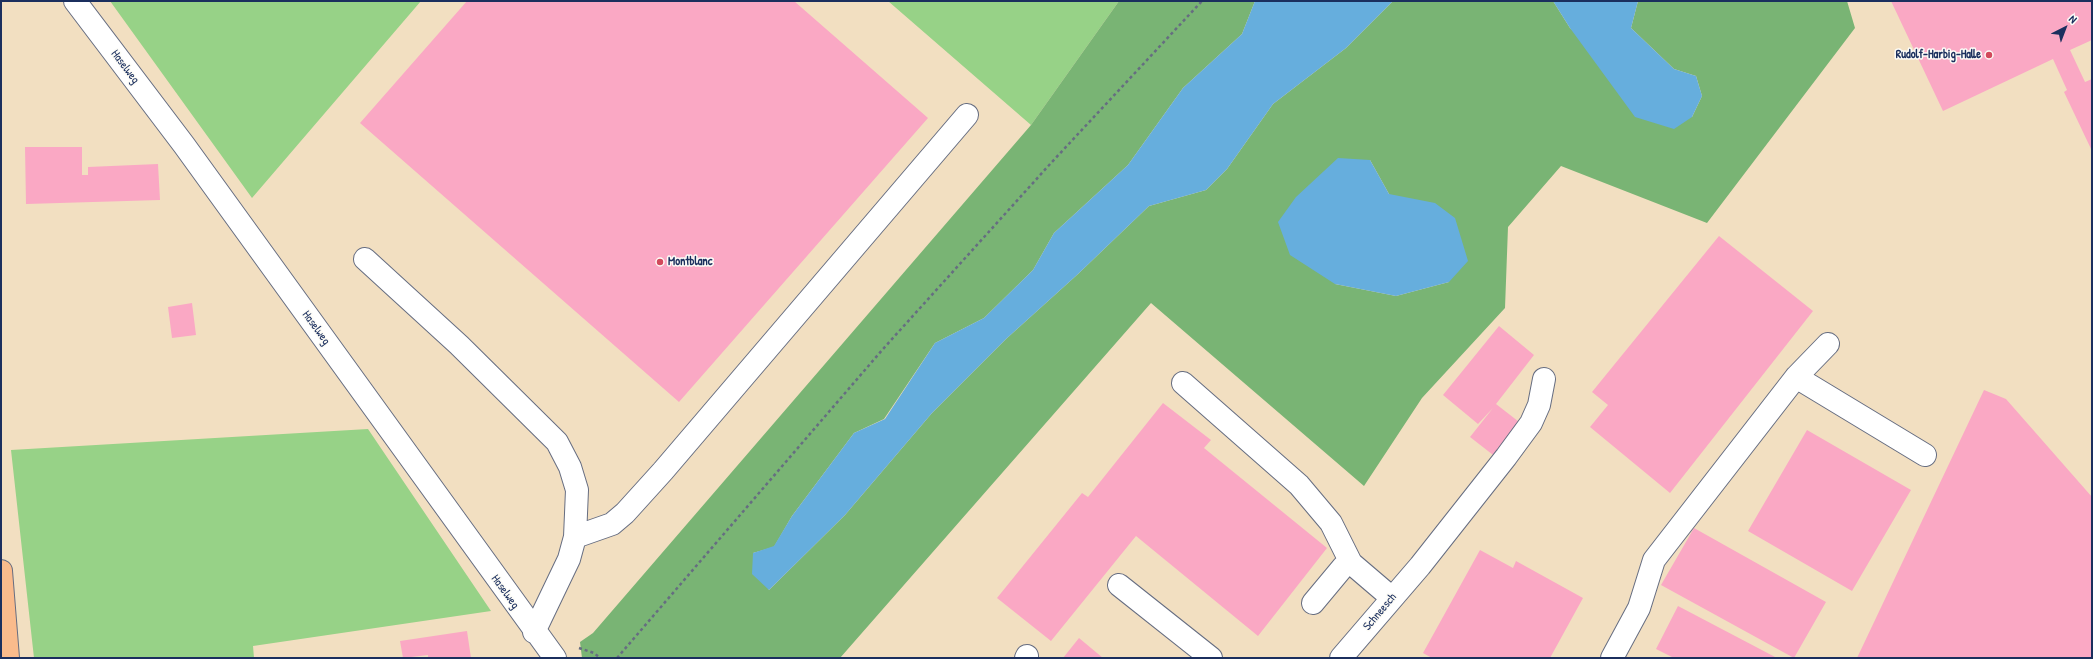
<!DOCTYPE html>
<html>
<head>
<meta charset="utf-8">
<style>
	body { margin:0 }
	#map { position:relative; width:2093px; height:659px; overflow:hidden; background:#f2dfc1; font-family:"Patrick Hand",sans-serif }
	canvas { display:block }
	.frame { position:absolute; inset:0; border:2px solid #1b2f5e; pointer-events:none }
	.north { position:absolute; left:2045px; top:8px; width:40px; height:40px; -webkit-text-stroke:3px #fdfcf7; paint-order:stroke; rotate:42deg; font-size:11px; font-weight:700; line-height:16px; text-align:center; color:#1b2f5e }
	.north::after { content:''; display:block; margin:auto; width:14px; height:18px; background:#1b2f5e; clip-path:polygon(50% 0,100% 100%,50% 72%,0 100%) }
</style>
</head>
<body>
<div id="map">
<canvas width="2093" height="659"></canvas>
<div class="frame"></div>
<div class="north">N</div>
</div>
<script>
const g = document.querySelector('canvas').getContext('2d');
g.lineJoin = 'round';
function paint(path, color) {
  g.fillStyle = color;
  g.fill(path, 'evenodd');
}
function shape(rows) {
  const path = new Path2D();
  for (const r of rows) {
    path.moveTo(r[0], r[1]);
    for (let i = 2; i < r.length; i += 2) path.lineTo(r[i], r[i + 1]);
  }
  return path;
}
function stroke(path, color, width, dash) {
  g.strokeStyle = color;
  g.lineWidth = width;
  g.lineCap = dash ? 'butt' : 'round';
  g.setLineDash(dash || []);
  g.stroke(path);
}
function write(font, color, halo, rows, align = 'center') {
  g.font = font + ' "Patrick Hand",sans-serif';
  g.lineWidth = 3;
  g.setLineDash([]);
  g.textBaseline = 'middle';
  g.strokeStyle = halo;
  g.fillStyle = color;
  for (const [text, x, y, turn = 0] of rows) {
    g.save();
    g.translate(x, y);
    g.rotate((+turn || 0) * Math.PI / 180);
    g.textAlign = isNaN(turn) ? turn : align;
    if (halo) g.strokeText(text, 0, 0);
    g.fillText(text, 0, 0);
    g.restore();
  }
}
const green = shape([
	[110,1,421,1,252,198],
	[888,1,1119,1,1031,125],
	[368,429,491,611,253,646,254,658,34,658,11,450]
]);
const forest = shape([
	[1119,1,1255,1,1242,34,1183,88,1128,165,1054,233,1033,270,984,318,935,343,884,419,854,433,792,516,774,547,753,553,769,590,845,515,932,413,1006,339,1078,274,1149,206,1206,190,1227,169,1273,104,1346,48,1393,1,1553,1,1570,28,1692,117,1702,96,1696,76,1674,69,1631,28,1638,1,1847,1,1855,28,1707,223,1561,166,1508,227,1505,308,1422,398,1364,486,1151,303,840,658,582,658,580,642,593,633,1031,125],
	[1370,160,1389,194,1449,282,1396,296,1335,284]
]);
const water = shape([
	[1255,1,1393,1,1346,48,1273,104,1227,169,1206,190,1149,206,1078,274,1006,339,932,413,845,515,769,590,752,574,753,553,774,546,792,516,854,433,885,419,935,343,984,318,1033,270,1054,233,1128,165,1183,88,1242,34],
	[1553,1,1638,1,1631,28,1674,69,1696,76,1702,96,1692,117,1674,129,1635,117,1570,28],
	[1338,158,1370,160,1389,194,1435,203,1455,218,1468,261,1449,282,1396,296,1335,284,1290,255,1278,222,1296,197]
]);
const building = shape([
	[467,1,794,1,928,118,679,402,360,123],
	[1891,1,2092,1,2092,40,2070,50,2085,82,2092,79,2092,151,2064,92,2067,90,2053,59,1943,111],
	[25,147,82,147,82,175,88,175,88,167,158,164,160,200,26,204],
	[1719,236,1813,311,1670,493,1590,427,1608,405,1592,392],
	[192,303,196,335,172,338,168,307],
	[1499,326,1534,355,1496,404,1523,425,1497,458,1470,437,1493,408,1478,424,1443,395],
	[1984,390,2006,399,2092,497,2092,658,1857,658],
	[1163,403,1211,440,1204,448,1327,548,1258,636,1136,536,1051,641,997,598,1082,493,1088,497],
	[1807,430,1911,490,1852,591,1748,531],
	[1694,528,1826,602,1794,658,1661,585],
	[1480,550,1513,568,1516,561,1583,598,1550,658,1432,658,1423,653],
	[1678,606,1777,658,1674,658,1656,649],
	[467,631,471,658,428,658,428,655,403,658,400,641],
	[1079,638,1103,658,1063,658]
]);
const path = shape([
	[579,648,594,653,600,658],
	[617,658,883,349,1051,163,1202,1]
]);
const minor = shape([
	[75,1,184,145,555,658],
	[365,259,459,345,557,442,570,467,577,490,575,537,569,559,534,632],
	[1796,377,1925,455],
	[1183,383,1299,485,1331,523,1351,563],
	[575,537,612,524,625,513,663,471,967,115],
	[1119,585,1211,658],
	[1313,603,1343,567,1347,563,1351,563,1392,598],
	[1026,658,1027,656],
	[1341,658,1420,566,1506,457,1531,423,1539,405,1544,379],
	[1612,658,1639,608,1654,560,1796,377,1828,344]
]);
const major = shape([
	[1,571,8,658]
]);
const markers = [
	[1989,55,4,"#d1495b"],
	[660,262,4,"#d1495b"]
];
const poiNames = [
	["Rudolf-Harbig-Halle",1981,55],
	["Montblanc",668,262,"left"]
];
const streetNames = [
	["Haselweg",125,67,53],
	["Haselweg",316,328,54],
	["Haselweg",505,592,54],
	["Schneesch",1380,612,-50]
];
paint(green, '#97d287');
paint(forest, '#79b474');
paint(water, '#66aedd');
paint(building, '#faa8c4');
stroke(minor, '#666d81', 24);
stroke(major, '#666d81', 24);
stroke(path, '#666d81', 2.5, [3, 3]);
stroke(minor, '#fff', 22);
stroke(major, '#fabb8c', 22);
for (const [x, y, r, color] of markers) {
  const dot = new Path2D();
  dot.arc(x, y, r, 0, 2 * Math.PI);
  g.fillStyle = color;
  g.fill(dot);
  stroke(dot, '#fdfcf7', 1.5);
}
write('bold 12px', '#1b2f5e', '#fdfcf7', poiNames, 'right');
write('12px', '#1b2f5e', '#fdfcf7', streetNames);
</script>
</body>
</html>
